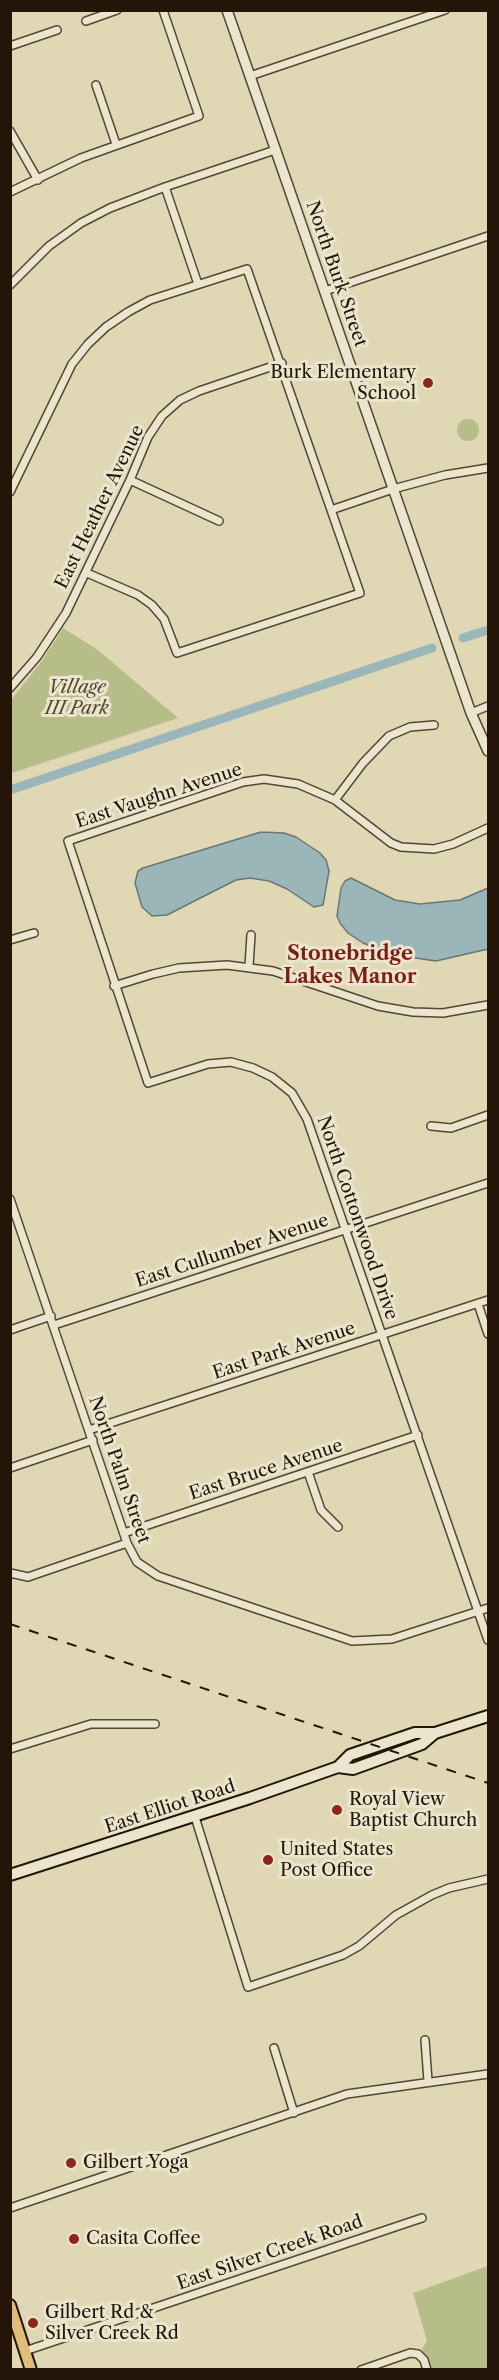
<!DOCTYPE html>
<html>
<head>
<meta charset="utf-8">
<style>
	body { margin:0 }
	#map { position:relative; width:499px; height:2380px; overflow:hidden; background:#e0d7b4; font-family:"Libre Caslon Text",serif }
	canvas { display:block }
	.frame { position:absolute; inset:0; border:12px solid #251509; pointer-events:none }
</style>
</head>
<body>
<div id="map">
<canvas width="499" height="2380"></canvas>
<div class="frame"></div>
</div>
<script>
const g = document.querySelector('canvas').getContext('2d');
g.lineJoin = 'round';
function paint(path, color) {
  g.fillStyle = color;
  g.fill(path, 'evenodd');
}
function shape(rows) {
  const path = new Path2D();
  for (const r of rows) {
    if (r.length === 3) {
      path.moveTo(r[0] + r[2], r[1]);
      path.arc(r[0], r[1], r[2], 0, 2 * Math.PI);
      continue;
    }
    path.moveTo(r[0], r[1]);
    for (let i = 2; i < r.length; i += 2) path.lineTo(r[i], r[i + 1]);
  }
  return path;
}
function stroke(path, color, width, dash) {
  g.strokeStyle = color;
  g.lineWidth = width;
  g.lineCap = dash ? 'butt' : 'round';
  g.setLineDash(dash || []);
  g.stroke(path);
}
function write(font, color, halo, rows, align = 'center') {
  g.font = font + ' "Libre Caslon Text",serif';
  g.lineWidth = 6;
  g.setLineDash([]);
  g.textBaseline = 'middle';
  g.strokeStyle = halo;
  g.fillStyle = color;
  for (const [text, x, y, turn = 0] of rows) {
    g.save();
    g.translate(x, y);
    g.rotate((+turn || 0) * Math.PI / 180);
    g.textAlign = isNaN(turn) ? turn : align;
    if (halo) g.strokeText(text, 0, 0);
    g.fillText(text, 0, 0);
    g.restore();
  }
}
const green = shape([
	[468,430,11],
	[63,628,98,650,178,718,12,773,11,700,42,661],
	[488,2266,488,2369,431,2369,422,2349,427,2341,413,2293]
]);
const water = shape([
	[261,832,284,833,296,837,320,853,326,860,329,871,323,905,314,907,287,889,269,881,250,878,236,880,222,887,167,915,152,916,142,907,135,883,138,871,143,868,261,832],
	[351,878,395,900,420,904,460,900,488,888,488,949,436,961,395,955,363,943,348,933,340,923,337,916,341,888,345,881,351,878]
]);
const canal = shape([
	[463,638,488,630],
	[10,790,432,648]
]);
const minor = shape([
	[86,21,117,10],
	[10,46,57,30],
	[250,76,445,10],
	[96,85,116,144],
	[10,131,38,180],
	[165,187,198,284],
	[10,192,81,158,199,116,163,10],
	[10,285,49,246,81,223,110,208,165,187,275,150],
	[325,291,488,236],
	[130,480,219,521],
	[10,492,72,364,88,344,106,327,128,312,150,300,247,269,360,593,177,653,164,619,152,605,138,595,87,573],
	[331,510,393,489,445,475,488,468],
	[10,688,37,657,66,613,130,480,148,437,162,416,180,400,199,391,282,363],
	[471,713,488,706],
	[335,800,363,763,389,736,410,727,434,725],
	[488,828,453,844,434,849,401,847,391,843,335,800,298,784,264,779,243,782,68,841,148,1083,208,1064,231,1062,253,1068,272,1077,292,1093,307,1119,488,1640],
	[10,940,34,933],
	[249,966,251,935],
	[114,986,153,974,179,968,227,965,273,971,378,1006,413,1012,443,1013,488,1005],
	[431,1126,451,1128,488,1115],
	[10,1199,127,1543,137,1562,158,1576,352,1641,392,1639,488,1608],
	[478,1304,488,1334],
	[54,1325,488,1183],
	[10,1330,51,1316],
	[89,1430,488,1300],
	[10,1468,93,1440],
	[308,1472,321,1510,338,1527],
	[124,1533,418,1435],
	[10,1573,28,1577,127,1543],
	[10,1749,91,1724,155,1724],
	[195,1817,248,1987,343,1955,359,1946,396,1915,432,1895,449,1888,488,1879],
	[425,2040,428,2081],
	[274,2048,294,2113],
	[10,2208,347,2094,488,2074],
	[25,2351,422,2218],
	[361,2370,410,2353,418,2354,424,2360,427,2370]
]);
const tertiary = shape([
	[227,10,471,713,488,751]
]);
const secondary = shape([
	[338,1767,353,1769,422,1744,435,1733],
	[10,1875,250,1798,338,1767,350,1755,415,1733,435,1733,488,1716]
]);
const primary = shape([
	[10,2305,31,2370]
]);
const rail = shape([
	[10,1624,488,1783]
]);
const markers = [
	[428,383,6,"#8f2418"],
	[337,1810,6,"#8f2418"],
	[268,1860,6,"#8f2418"],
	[71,2163,6,"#8f2418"],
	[74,2239,6,"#8f2418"],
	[33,2323,6,"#8f2418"]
];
const streetNames = [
	["North Burk Street",336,274,71],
	["East Heather Avenue",100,507,-64],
	["East Vaughn Avenue",159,796,-18],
	["North Cottonwood Drive",357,1218,71],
	["East Cullumber Avenue",232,1251,-18],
	["East Park Avenue",284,1351,-18],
	["North Palm Street",119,1470,71],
	["East Bruce Avenue",266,1470,-18],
	["East Elliot Road",170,1807,-18],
	["East Silver Creek Road",270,2253,-19]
];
const poiNames = [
	["Burk Elementary",416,373,"right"],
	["School",416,394,"right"],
	["Royal View",349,1800],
	["Baptist Church",349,1821],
	["United States",280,1850],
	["Post Office",280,1871],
	["Gilbert Yoga",83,2163],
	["Casita Coffee",86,2239],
	["Gilbert Rd &",45,2313],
	["Silver Creek Rd",45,2334]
];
const parkNames = [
	["Village",77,688],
	["III Park",77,709]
];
const neighbourhoodNames = [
	["Stonebridge",350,954],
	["Lakes Manor",350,977]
];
paint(green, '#b7bd89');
paint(water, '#9ab6b9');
stroke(water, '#6b7673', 1.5);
stroke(canal, '#9ab6b9', 9);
stroke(minor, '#544634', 10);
stroke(tertiary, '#544634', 12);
stroke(secondary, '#251509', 14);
stroke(primary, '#251509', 14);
stroke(minor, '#ebe5ce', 7);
stroke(tertiary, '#ebe5ce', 9);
stroke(secondary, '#ebe5ce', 10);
stroke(primary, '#e0bc7a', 10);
stroke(rail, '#251509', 2, [10, 10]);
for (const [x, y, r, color] of markers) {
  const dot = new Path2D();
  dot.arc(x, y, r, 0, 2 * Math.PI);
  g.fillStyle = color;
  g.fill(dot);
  stroke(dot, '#ebe5ce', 2);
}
write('18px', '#251509', '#ebe5ce', streetNames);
write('18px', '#251509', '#ebe5ce', poiNames, 'left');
write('italic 18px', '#51472f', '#ebe5ce', parkNames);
write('bold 20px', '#7a1f14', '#ebe5ce', neighbourhoodNames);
</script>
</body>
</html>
